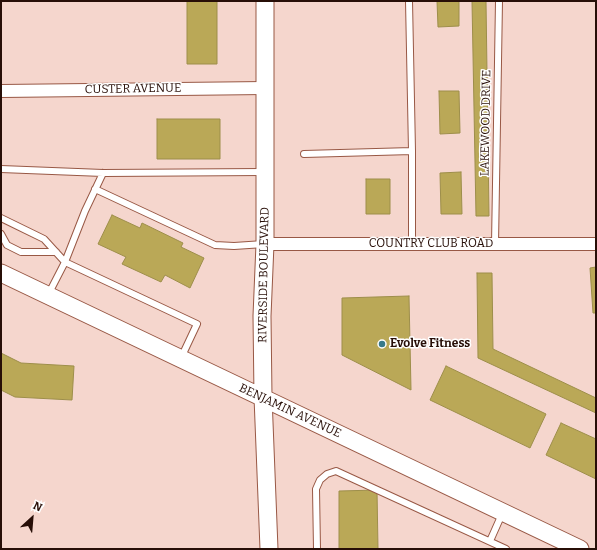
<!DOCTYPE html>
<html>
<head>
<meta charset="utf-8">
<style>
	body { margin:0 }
	#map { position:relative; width:597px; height:550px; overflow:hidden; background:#f5d6cd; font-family:Bitter,serif }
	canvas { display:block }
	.frame { position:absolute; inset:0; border:2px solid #270e07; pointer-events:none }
	.north { position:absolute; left:12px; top:498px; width:40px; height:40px; -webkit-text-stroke:3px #fff; paint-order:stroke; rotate:26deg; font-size:11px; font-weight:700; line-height:16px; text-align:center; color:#270e07 }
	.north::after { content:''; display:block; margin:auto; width:14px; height:18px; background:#270e07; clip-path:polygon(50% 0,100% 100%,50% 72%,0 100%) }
</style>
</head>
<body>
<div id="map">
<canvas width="597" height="550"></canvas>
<div class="frame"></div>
<div class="north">N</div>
</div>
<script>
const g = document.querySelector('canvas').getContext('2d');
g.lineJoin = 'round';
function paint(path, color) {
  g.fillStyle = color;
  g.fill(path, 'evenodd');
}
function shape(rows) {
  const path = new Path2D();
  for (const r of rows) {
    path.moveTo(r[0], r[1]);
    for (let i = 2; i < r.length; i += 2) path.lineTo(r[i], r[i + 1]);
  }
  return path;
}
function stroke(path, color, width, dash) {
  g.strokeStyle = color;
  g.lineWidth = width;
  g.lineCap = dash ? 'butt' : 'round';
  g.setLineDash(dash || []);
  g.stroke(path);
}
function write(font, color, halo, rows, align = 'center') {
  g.font = font + ' Bitter,serif';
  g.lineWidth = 3;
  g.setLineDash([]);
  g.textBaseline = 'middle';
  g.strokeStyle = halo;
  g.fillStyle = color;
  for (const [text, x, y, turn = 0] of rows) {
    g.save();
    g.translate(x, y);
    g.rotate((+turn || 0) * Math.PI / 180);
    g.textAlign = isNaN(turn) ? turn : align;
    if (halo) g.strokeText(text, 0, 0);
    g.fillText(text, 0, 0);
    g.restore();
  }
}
const building = shape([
	[187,1,217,1,217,64,187,64,187,1],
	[437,1,459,1,459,26,438,27,437,1],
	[472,1,486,1,489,216,476,216,472,1],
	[439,91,459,91,460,133,440,134,439,91],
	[157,119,220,119,220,159,157,159,157,119],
	[461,172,462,214,441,214,440,173,461,172],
	[366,179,390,179,390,214,366,214,366,179],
	[112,215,140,228,142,223,183,243,181,247,204,258,190,288,165,275,161,282,122,264,126,257,98,244,112,215],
	[596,267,596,313,593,313,590,268,596,267],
	[477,273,492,273,493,349,596,398,596,413,478,358,477,273],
	[409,296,411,390,342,355,342,298,409,296],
	[1,353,21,363,74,366,72,400,15,397,1,390,1,353],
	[446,366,546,414,530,448,430,400,446,366],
	[561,423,596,439,596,479,546,455,561,423],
	[377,490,378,549,339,549,339,491,377,490]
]);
const lane = shape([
	[409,1,412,151,412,244],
	[304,154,412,151],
	[1,169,103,173,263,172],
	[95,189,215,245,234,246,264,244],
	[1,218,44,239,65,262,197,324,181,358],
	[1,234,7,245,21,252,56,252],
	[495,244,499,1],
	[48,295,65,262,85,211,103,173],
	[490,541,502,514],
	[317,549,316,489,320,480,327,474,336,471,506,549]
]);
const street = shape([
	[1,91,265,88],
	[265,244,596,244]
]);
const secondary = shape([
	[265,1,265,244,262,316,263,397,269,549],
	[1,273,580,549]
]);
const markers = [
	[382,344,4,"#387a8b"]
];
const streetNames = [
	["CUSTER AVENUE",133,89,-1],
	["LAKEWOOD DRIVE",486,123,-89],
	["COUNTRY CLUB ROAD",431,244],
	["RIVERSIDE BOULEVARD",264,275,-89],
	["BENJAMIN AVENUE",290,411,25]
];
const poiNames = [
	["Evolve Fitness",390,344]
];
paint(building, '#baa857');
stroke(building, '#9d8e4a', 1);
stroke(lane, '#985845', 8);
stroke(street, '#985845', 14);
stroke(secondary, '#985845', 19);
stroke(lane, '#fff', 6);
stroke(street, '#fff', 12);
stroke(secondary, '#fff', 17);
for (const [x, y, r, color] of markers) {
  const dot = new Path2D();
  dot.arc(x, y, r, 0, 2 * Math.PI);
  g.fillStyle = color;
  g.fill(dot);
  stroke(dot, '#fff', 1.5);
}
write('12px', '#270e07', '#fff', streetNames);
write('bold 12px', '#270e07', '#fff', poiNames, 'left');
</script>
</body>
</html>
